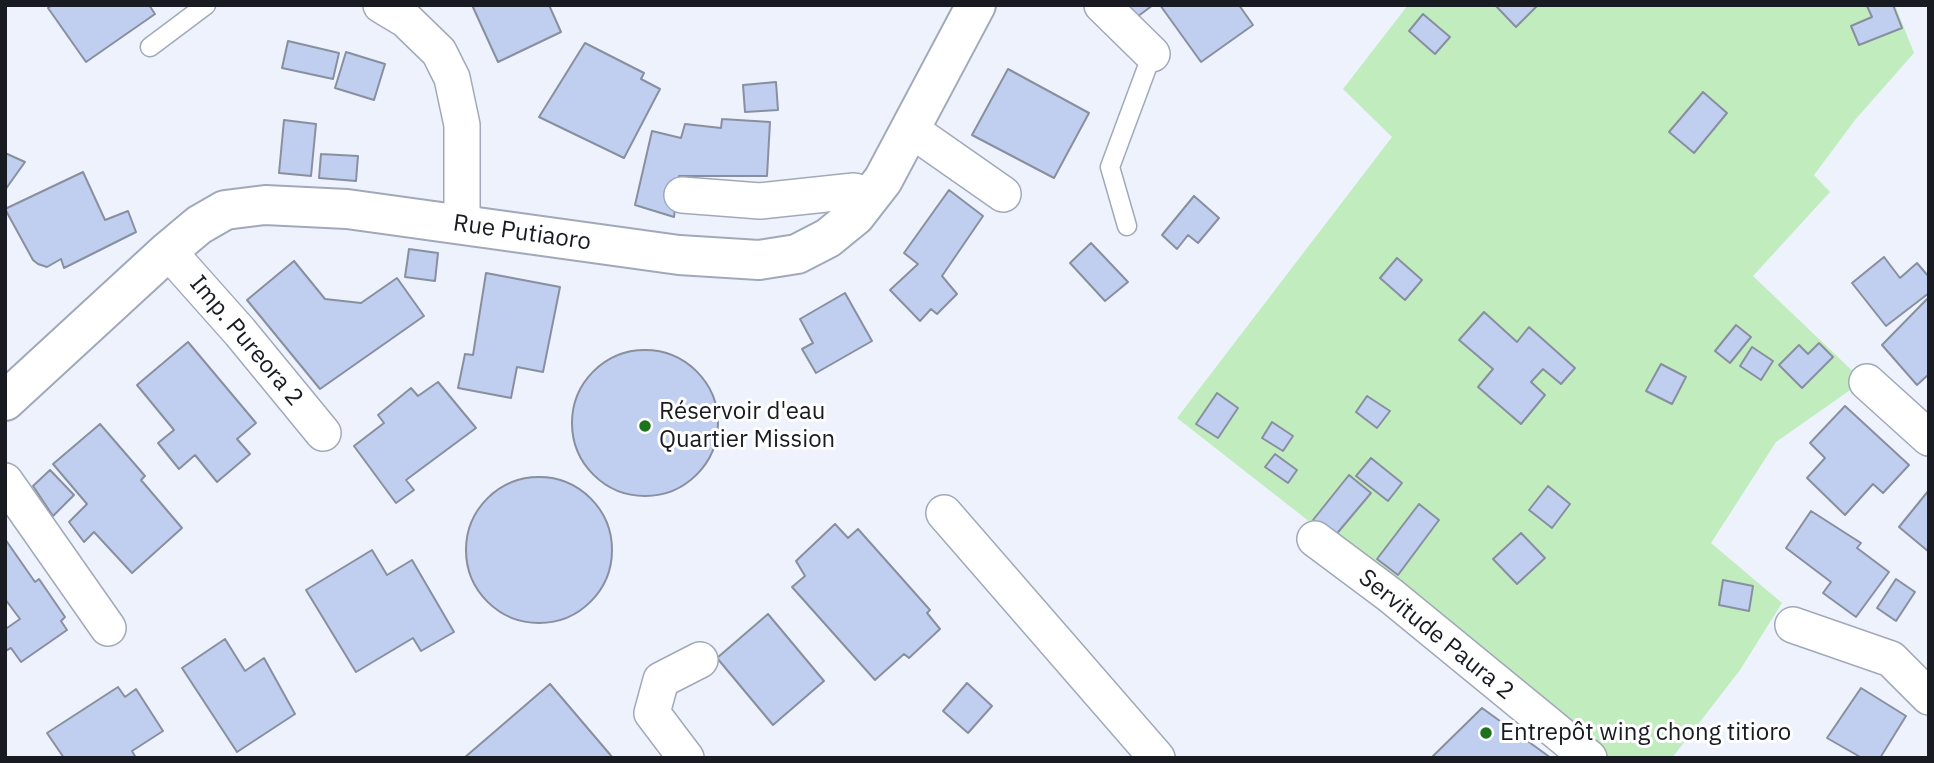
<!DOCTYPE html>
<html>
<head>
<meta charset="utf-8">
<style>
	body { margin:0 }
	#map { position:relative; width:1934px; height:763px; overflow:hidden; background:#eef2fd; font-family:"IBM Plex Sans",sans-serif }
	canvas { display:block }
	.frame { position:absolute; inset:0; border:7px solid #181b21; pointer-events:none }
</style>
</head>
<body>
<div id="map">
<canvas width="1934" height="763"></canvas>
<div class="frame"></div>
</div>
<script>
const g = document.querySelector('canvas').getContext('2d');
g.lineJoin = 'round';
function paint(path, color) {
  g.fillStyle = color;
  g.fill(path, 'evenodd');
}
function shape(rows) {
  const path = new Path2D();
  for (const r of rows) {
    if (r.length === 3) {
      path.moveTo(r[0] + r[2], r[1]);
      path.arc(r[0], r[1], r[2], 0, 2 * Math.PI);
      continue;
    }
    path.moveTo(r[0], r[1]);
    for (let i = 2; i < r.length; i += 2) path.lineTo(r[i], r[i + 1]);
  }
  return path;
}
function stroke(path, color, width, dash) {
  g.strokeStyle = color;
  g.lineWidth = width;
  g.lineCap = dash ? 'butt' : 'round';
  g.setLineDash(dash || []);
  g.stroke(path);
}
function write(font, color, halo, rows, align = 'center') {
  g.font = font + ' "IBM Plex Sans",sans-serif';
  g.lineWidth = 6;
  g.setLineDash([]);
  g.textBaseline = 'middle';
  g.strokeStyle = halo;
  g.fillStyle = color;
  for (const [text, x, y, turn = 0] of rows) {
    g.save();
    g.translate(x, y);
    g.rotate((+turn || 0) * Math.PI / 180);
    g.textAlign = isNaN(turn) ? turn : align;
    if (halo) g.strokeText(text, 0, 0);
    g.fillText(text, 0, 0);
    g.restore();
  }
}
const green = shape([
	[1408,5,1895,5,1914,53,1855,120,1814,175,1830,192,1753,276,1863,381,1776,442,1711,543,1782,603,1740,670,1672,758,1606,758,1499,670,1177,418,1392,137,1343,89]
]);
const building = shape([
	[52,5,149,5,155,14,86,62,48,8,52,5],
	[472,5,549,5,561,32,498,62,472,5],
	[1122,5,1153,5,1133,20,1122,5],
	[1160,5,1239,5,1253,25,1201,62,1160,5],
	[1495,5,1538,5,1516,27,1495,5],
	[1870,5,1893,5,1902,28,1859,45,1851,26,1872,17,1867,6,1870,5],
	[1423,14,1450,37,1435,54,1409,31,1423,14],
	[288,41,339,53,333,79,282,68,288,41],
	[585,43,644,73,641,79,660,89,624,158,539,117,585,43],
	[346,52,385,64,374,100,335,88,346,52],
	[1008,69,1089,113,1054,178,972,135,1008,69],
	[776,82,778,110,745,112,743,85,776,82],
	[1703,92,1727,113,1694,153,1669,132,1703,92],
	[722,119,770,122,767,176,679,176,674,217,635,205,652,131,681,138,685,124,721,128,722,119],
	[284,120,316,124,311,176,279,173,284,120],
	[5,153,25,162,5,190,5,153],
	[321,154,358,156,356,181,319,178,321,154],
	[83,172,105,220,128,211,136,232,64,268,61,259,47,267,38,264,33,260,5,209,83,172],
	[949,190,983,216,942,276,957,294,937,314,931,309,920,321,890,290,918,264,904,253,949,190],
	[1194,196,1219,218,1198,243,1188,235,1177,249,1162,235,1194,196],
	[1091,243,1128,282,1105,301,1070,263,1091,243],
	[409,249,438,253,435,281,405,277,409,249],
	[1884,257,1900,278,1917,263,1929,277,1929,293,1886,326,1852,283,1884,257],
	[1397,258,1422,280,1405,300,1380,278,1397,258],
	[294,261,325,299,361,303,397,278,424,316,320,389,247,300,294,261],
	[486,273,560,287,543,372,517,367,511,398,458,388,465,354,473,355,486,273],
	[845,293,872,341,816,373,802,349,813,343,800,319,845,293],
	[1929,297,1929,374,1917,385,1882,345,1929,297],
	[1484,312,1517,342,1529,327,1575,368,1561,384,1543,369,1531,382,1545,395,1521,424,1478,387,1493,369,1459,340,1484,312],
	[1736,325,1751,337,1730,363,1715,351,1736,325],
	[188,342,256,423,237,439,250,454,217,482,195,455,179,469,158,443,174,430,137,385,188,342],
	[1819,343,1833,357,1802,388,1779,365,1799,345,1808,354,1819,343],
	[1752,347,1773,361,1761,380,1740,366,1752,347],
	[645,423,73],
	[1661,364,1686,377,1672,404,1646,391,1661,364],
	[438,382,476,428,406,480,414,490,396,503,354,446,384,423,378,415,411,388,418,396,438,382],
	[1217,393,1238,408,1218,438,1196,424,1217,393],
	[1367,396,1390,411,1377,428,1356,412,1367,396],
	[1845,406,1909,465,1883,493,1873,484,1845,515,1807,478,1825,458,1810,443,1845,406],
	[1272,422,1293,436,1283,451,1262,438,1272,422],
	[100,424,145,476,141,480,182,528,132,573,94,532,84,542,69,522,87,504,53,464,100,424],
	[1275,454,1297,470,1288,483,1265,467,1275,454],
	[1371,458,1402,483,1388,501,1356,476,1371,458],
	[50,470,74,495,53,516,33,486,50,470],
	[1349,475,1371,493,1334,537,1313,520,1349,475],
	[539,550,73],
	[1548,486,1570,504,1552,528,1529,510,1548,486],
	[1929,490,1929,552,1899,527,1929,490],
	[1419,504,1439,520,1398,575,1377,559,1419,504],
	[1811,511,1861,543,1857,548,1889,572,1856,617,1823,593,1831,582,1786,548,1811,511],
	[835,524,848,538,858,529,930,610,927,613,940,629,909,658,904,654,875,680,792,587,805,576,796,561,835,524],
	[1521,533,1545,558,1517,584,1493,559,1521,533],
	[5,539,35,582,39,579,65,617,61,621,67,630,21,662,11,648,5,651,5,626,7,628,20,619,5,599,5,539],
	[372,550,387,575,412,560,454,632,421,651,413,638,356,672,306,590,372,550],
	[1896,579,1915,592,1896,621,1877,608,1896,579],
	[1723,580,1753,586,1749,611,1719,605,1723,580],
	[768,614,824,681,773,725,717,658,768,614],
	[225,639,245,671,264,658,295,714,237,752,182,668,225,639],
	[967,683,992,706,968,733,943,711,967,683],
	[550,684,613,758,464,758,550,684],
	[118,687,125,697,136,689,163,731,132,751,136,758,64,758,47,733,118,687],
	[1861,688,1906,716,1880,758,1862,758,1827,738,1861,688],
	[1482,708,1551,758,1431,758,1482,708]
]);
const service = shape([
	[150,47,206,5],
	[1127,226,1110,167,1152,54]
]);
const minor = shape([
	[381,5,406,20,439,52,452,78,462,125,462,224],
	[1102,5,1152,54],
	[910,129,1003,194],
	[682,195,760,201,854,191,871,195],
	[168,251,240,332,323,433],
	[1867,382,1929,438],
	[5,481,108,628],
	[944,513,1157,758],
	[1315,539,1390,595,1589,758],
	[1793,625,1891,659,1929,697],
	[686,758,652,713,661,680,700,660]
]);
const secondary = shape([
	[5,401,168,251,199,225,225,210,265,205,347,209,679,255,759,260,797,254,828,238,855,216,883,180,976,5]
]);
const markers = [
	[645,426,7,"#1d721c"],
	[1486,733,7,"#1d721c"]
];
const streetNames = [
	["Rue Putiaoro",522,233,8],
	["Imp. Pureora 2",246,341,50],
	["Servitude Paura 2",1436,635,39]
];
const poiNames = [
	["Réservoir d'eau",659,412],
	["Quartier Mission",659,440],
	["Entrepôt wing chong titioro",1500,733]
];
paint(green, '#c1ecbe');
paint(building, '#c0cef0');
stroke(building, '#888f9f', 2);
stroke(service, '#a1a9b9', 21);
stroke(minor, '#a1a9b9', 38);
stroke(secondary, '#a1a9b9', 42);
stroke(service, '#fff', 18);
stroke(minor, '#fff', 35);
stroke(secondary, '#fff', 38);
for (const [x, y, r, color] of markers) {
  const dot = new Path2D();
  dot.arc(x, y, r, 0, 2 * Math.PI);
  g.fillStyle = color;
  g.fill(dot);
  stroke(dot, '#fff', 2.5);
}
write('24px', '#181b21', '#fff', streetNames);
write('24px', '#181b21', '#fff', poiNames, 'left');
</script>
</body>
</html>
